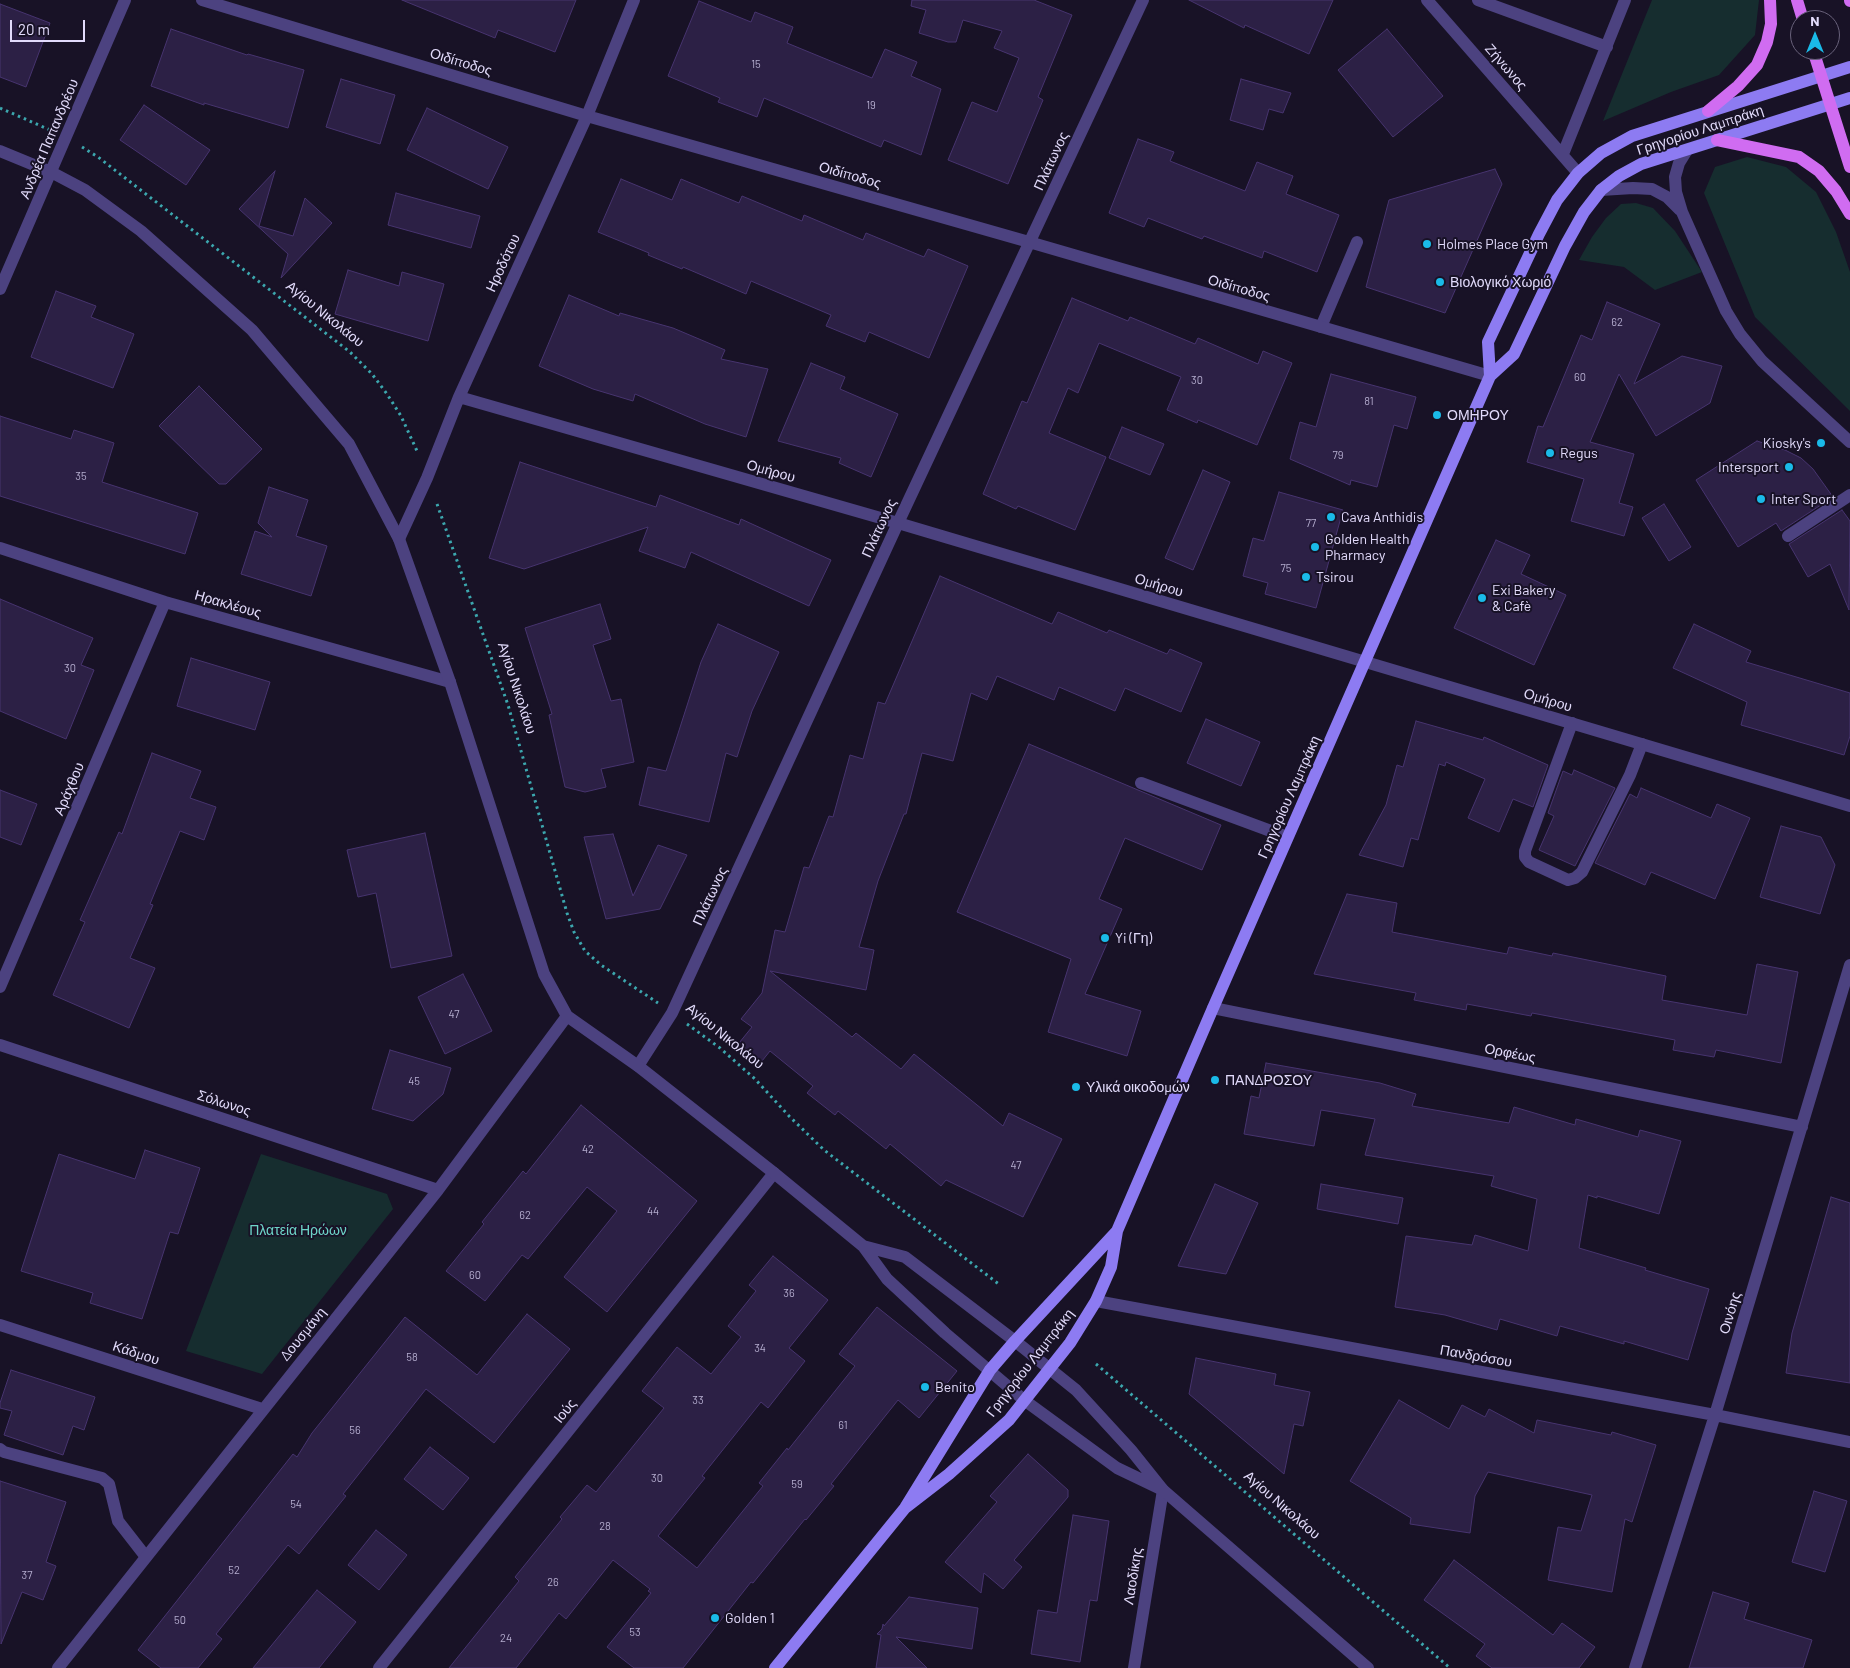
<!DOCTYPE html>
<html>
<head>
<meta charset="utf-8">
<style>
	body { margin:0 }
	#map { position:relative; width:1850px; height:1668px; overflow:hidden; background:#181226; font-family:Barlow,sans-serif }
	canvas { display:block }
	.north { position:absolute; left:1790px; top:10px; width:50px; height:50px; box-sizing:border-box; background:#181226; border:1px solid #69627b; border-radius:50%; rotate:0deg; font-size:14px; font-weight:700; line-height:20px; text-align:center; color:#e2dbfb }
	.north::after { content:''; display:block; margin:auto; width:18px; height:22px; background:#1abae8; clip-path:polygon(50% 0,100% 100%,50% 72%,0 100%) }
	.scale { position:absolute; left:10px; top:20px; width:75px; height:22px; box-sizing:border-box; border:2px solid #e2dbfb; border-top:0; padding-left:6px; font-size:15px; line-height:18px; white-space:nowrap; color:#e2dbfb; -webkit-text-stroke:4px #181226; paint-order:stroke }
</style>
</head>
<body>
<div id="map">
<canvas width="1850" height="1668"></canvas>
<div class="north">N</div>
<div class="scale">20 m</div>
</div>
<script>
const g = document.querySelector('canvas').getContext('2d');
g.lineJoin = 'round';
function paint(path, color) {
  g.fillStyle = color;
  g.fill(path, 'evenodd');
}
function shape(rows) {
  const path = new Path2D();
  for (const r of rows) {
    path.moveTo(r[0], r[1]);
    for (let i = 2; i < r.length; i += 2) path.lineTo(r[i], r[i + 1]);
  }
  return path;
}
function stroke(path, color, width, dash) {
  g.strokeStyle = color;
  g.lineWidth = width;
  g.lineCap = dash ? 'butt' : 'round';
  g.setLineDash(dash || []);
  g.stroke(path);
}
function write(font, color, halo, rows, align = 'center') {
  g.font = font + ' Barlow,sans-serif';
  g.lineWidth = 4;
  g.setLineDash([]);
  g.textBaseline = 'middle';
  g.strokeStyle = halo;
  g.fillStyle = color;
  for (const [text, x, y, turn = 0] of rows) {
    g.save();
    g.translate(x, y);
    g.rotate((+turn || 0) * Math.PI / 180);
    g.textAlign = isNaN(turn) ? turn : align;
    if (halo) g.strokeText(text, 0, 0);
    g.fillText(text, 0, 0);
    g.restore();
  }
}
const green = shape([
	[1652,0,1759,0,1755,35,1719,75,1671,92,1603,121],
	[1747,157,1786,167,1816,192,1836,232,1850,272,1850,411,1755,317,1704,193,1715,167],
	[1636,203,1653,208,1675,231,1702,272,1655,290,1624,267,1579,260,1592,237,1606,218,1621,204],
	[261,1154,387,1194,393,1209,262,1374,186,1351]
]);
const building = shape([
	[402,0,576,0,555,52,498,30,495,38,402,0],
	[912,0,1034,0,1072,15,1038,97,1043,100,1008,184,948,160,972,102,997,112,1019,58,994,48,1002,31,963,20,956,42,948,42,919,33,926,10,911,6,912,0],
	[1189,0,1333,0,1309,54,1245,25,1244,28,1189,0],
	[699,1,751,22,755,12,793,27,787,43,872,78,885,49,917,62,911,76,941,89,921,155,884,140,881,147,764,98,757,117,718,102,720,98,668,76,699,1],
	[0,4,50,23,26,87,0,77,0,4],
	[171,29,247,55,248,54,304,70,288,128,204,103,204,105,151,86,171,29],
	[1387,29,1443,96,1393,137,1338,70,1387,29],
	[341,79,395,95,380,144,326,127,341,79],
	[1241,79,1291,93,1283,113,1269,109,1263,130,1230,120,1241,79],
	[144,105,210,150,186,185,120,140,144,105],
	[427,108,508,147,488,189,407,150,427,108],
	[1138,139,1174,152,1170,161,1245,191,1257,162,1293,176,1286,194,1339,215,1317,272,1264,251,1262,258,1204,236,1202,239,1148,218,1144,227,1109,213,1138,139],
	[1495,169,1502,184,1445,313,1366,287,1389,200,1495,169],
	[275,171,259,226,293,236,305,198,332,223,281,278,288,254,239,209,275,171],
	[621,179,672,200,681,179,739,203,742,196,802,221,804,215,863,240,866,233,924,257,928,249,968,266,929,358,869,332,865,342,826,326,831,315,751,281,746,294,683,267,682,269,648,255,649,253,598,232,621,179],
	[396,193,480,216,471,248,388,225,396,193],
	[348,270,399,286,402,272,444,284,428,341,335,314,348,270],
	[56,291,96,306,91,317,134,334,113,388,31,357,56,291],
	[569,295,619,316,620,313,673,328,725,350,721,359,768,369,746,437,705,424,635,394,633,401,593,389,539,366,569,295],
	[1072,298,1128,321,1130,317,1195,344,1198,338,1258,364,1263,351,1292,363,1257,445,1198,420,1197,423,1167,410,1181,377,1099,343,1078,393,1068,388,1049,433,1106,457,1075,530,1018,506,1016,509,983,494,1022,401,1027,403,1072,298],
	[1607,302,1660,324,1634,384,1682,356,1722,366,1710,403,1656,436,1619,374,1590,442,1634,454,1619,503,1633,507,1624,536,1571,521,1584,479,1527,462,1538,426,1543,427,1581,335,1592,340,1607,302],
	[811,363,845,377,840,389,898,414,871,477,839,463,841,458,778,441,811,363],
	[1331,374,1416,397,1407,429,1394,425,1377,487,1351,480,1350,485,1290,459,1300,422,1316,427,1331,374],
	[199,386,262,449,226,484,219,484,159,426,199,386],
	[0,416,71,439,74,430,114,443,102,482,198,513,185,554,0,496,0,416],
	[1122,427,1164,444,1150,475,1109,458,1122,427],
	[1757,441,1785,450,1801,458,1813,469,1833,497,1781,531,1776,523,1738,547,1696,480,1757,441],
	[520,462,656,507,660,495,739,525,741,519,831,560,809,606,691,552,685,568,639,551,648,527,524,569,489,558,520,462],
	[1203,470,1230,482,1193,570,1165,558,1203,470],
	[269,487,308,500,296,536,327,546,311,596,241,574,255,531,272,537,258,523,269,487],
	[1279,492,1343,510,1316,608,1265,594,1268,583,1243,576,1253,538,1264,541,1279,492],
	[1664,504,1691,547,1669,561,1642,518,1664,504],
	[1842,510,1850,521,1849,610,1830,564,1808,577,1789,544,1842,510],
	[1496,540,1530,555,1521,574,1566,595,1534,665,1454,628,1496,540],
	[940,576,1052,624,1058,612,1107,633,1109,630,1167,654,1170,649,1202,663,1181,712,1125,688,1115,711,1059,687,1054,700,997,676,987,700,971,693,953,761,922,753,906,814,904,814,878,881,859,947,874,950,866,990,770,971,852,1037,856,1033,901,1069,914,1054,1003,1126,1009,1113,1062,1139,1023,1217,946,1180,941,1186,890,1144,886,1149,838,1111,835,1115,807,1093,813,1086,770,1051,762,1061,739,1043,752,1027,741,1019,762,993,775,930,785,932,804,867,809,868,829,816,833,817,850,755,863,759,878,702,885,704,940,576],
	[0,599,93,638,81,665,94,670,66,739,0,711,0,599],
	[600,604,611,639,593,645,611,701,621,699,634,762,601,769,606,787,585,792,565,787,549,715,552,714,525,628,600,604],
	[718,624,779,652,752,711,737,757,726,753,709,822,639,805,648,767,666,771,701,662,718,624],
	[1694,624,1751,651,1746,662,1850,693,1850,736,1844,755,1741,725,1747,702,1673,668,1694,624],
	[191,658,270,682,255,730,177,706,191,658],
	[1206,719,1260,742,1241,786,1187,763,1206,719],
	[1416,721,1483,740,1484,737,1548,765,1533,807,1513,799,1499,832,1468,818,1485,779,1446,762,1445,766,1439,764,1418,840,1411,838,1403,867,1359,855,1386,805,1397,765,1403,767,1416,721],
	[1029,744,1221,825,1202,870,1125,838,1099,899,1122,909,1085,994,1141,1011,1127,1056,1048,1032,1071,959,957,912,1029,744],
	[152,753,201,771,190,798,216,807,204,840,180,831,150,904,153,905,130,958,155,968,129,1028,53,995,85,922,80,920,119,832,122,834,152,753],
	[1574,770,1615,788,1575,866,1539,850,1554,816,1548,813,1563,771,1572,775,1574,770],
	[1641,788,1711,818,1717,804,1750,818,1715,899,1651,872,1645,885,1595,863,1630,794,1637,798,1641,788],
	[0,790,37,804,21,845,0,837,0,790],
	[1781,826,1821,837,1835,865,1820,914,1760,897,1781,826],
	[425,833,452,956,391,968,376,893,358,897,347,850,425,833],
	[613,834,633,896,658,845,687,855,660,909,606,919,584,837,613,834],
	[1347,894,1397,903,1392,932,1507,954,1509,947,1552,956,1553,953,1666,976,1662,1000,1747,1015,1757,964,1798,972,1781,1063,1716,1050,1714,1057,1673,1050,1675,1040,1532,1013,1531,1016,1467,1004,1466,1010,1414,1000,1416,993,1314,974,1347,894],
	[463,974,492,1031,445,1054,418,997,463,974],
	[390,1050,451,1068,443,1094,413,1121,372,1109,390,1050],
	[1266,1063,1380,1083,1416,1094,1412,1106,1509,1123,1514,1107,1575,1125,1576,1119,1638,1137,1640,1130,1681,1141,1659,1214,1597,1196,1597,1198,1588,1195,1579,1248,1646,1268,1645,1270,1709,1289,1688,1360,1624,1341,1624,1344,1560,1326,1557,1336,1500,1319,1497,1330,1445,1315,1395,1307,1406,1236,1472,1245,1475,1235,1528,1251,1537,1199,1491,1186,1494,1176,1365,1155,1375,1119,1321,1110,1314,1146,1244,1134,1251,1096,1259,1098,1266,1063],
	[581,1105,697,1201,607,1312,564,1277,617,1211,587,1187,528,1259,522,1255,485,1301,446,1271,484,1224,482,1222,523,1171,526,1174,581,1105],
	[145,1150,200,1168,178,1234,170,1232,142,1319,90,1303,93,1293,21,1271,59,1154,135,1179,145,1150],
	[1215,1184,1258,1203,1226,1274,1178,1266,1215,1184],
	[1321,1184,1403,1198,1398,1224,1317,1209,1321,1184],
	[1831,1197,1850,1203,1850,1383,1786,1373,1792,1333,1831,1197],
	[773,1256,828,1300,789,1348,805,1361,768,1408,761,1402,702,1476,705,1478,658,1536,697,1568,763,1486,759,1483,787,1448,788,1450,855,1366,839,1354,877,1307,957,1371,919,1418,898,1400,831,1484,834,1486,806,1520,805,1519,753,1583,751,1582,683,1668,634,1668,607,1647,651,1593,648,1591,650,1589,613,1560,566,1619,559,1613,516,1668,449,1668,519,1581,515,1577,562,1519,560,1517,587,1485,596,1492,664,1408,642,1391,677,1347,711,1374,741,1337,728,1326,756,1291,749,1285,773,1256],
	[527,1314,570,1349,494,1443,426,1389,343,1494,346,1496,299,1554,288,1545,216,1634,222,1639,198,1668,161,1668,138,1650,293,1454,297,1457,312,1433,405,1317,477,1375,527,1314],
	[1196,1358,1276,1374,1274,1385,1310,1392,1303,1426,1294,1424,1284,1474,1189,1394,1196,1358],
	[11,1370,95,1397,84,1430,73,1426,63,1455,4,1435,12,1411,0,1408,0,1403,11,1370],
	[1399,1400,1449,1429,1462,1405,1485,1417,1489,1409,1534,1433,1537,1420,1611,1435,1612,1432,1656,1445,1632,1522,1625,1519,1612,1592,1548,1580,1558,1527,1581,1531,1592,1495,1488,1472,1475,1496,1470,1533,1410,1524,1411,1518,1350,1481,1399,1400],
	[430,1447,469,1478,443,1510,404,1479,430,1447],
	[1028,1454,1068,1490,1068,1497,1014,1560,1022,1567,1003,1589,984,1573,981,1593,945,1562,997,1502,990,1496,1028,1454],
	[0,1481,66,1502,46,1562,56,1566,43,1600,22,1592,1,1644,0,1481],
	[1814,1491,1847,1501,1825,1572,1792,1562,1814,1491],
	[1073,1515,1109,1521,1097,1601,1090,1600,1080,1662,1031,1654,1038,1610,1057,1613,1073,1515],
	[376,1530,407,1555,379,1590,348,1565,376,1530],
	[1454,1560,1553,1635,1562,1623,1595,1647,1579,1668,1492,1668,1476,1656,1485,1644,1424,1600,1454,1560],
	[317,1590,356,1622,319,1668,253,1668,317,1590],
	[1713,1592,1749,1603,1744,1619,1812,1640,1803,1668,1689,1668,1713,1592],
	[909,1597,978,1608,972,1649,896,1637,927,1668,876,1668,881,1635,877,1634,882,1629,883,1624,884,1626,909,1597]
]);
const path = shape([
	[0,108,50,130],
	[82,147,98,157,350,352,372,374,387,394,401,416,417,451],
	[437,504,508,705,567,913,574,932,585,951,601,965,658,1003],
	[687,1024,720,1048,755,1079,789,1116,824,1150,1000,1285],
	[1096,1364,1450,1668]
]);
const service = shape([
	[1321,327,1357,242],
	[1788,536,1850,495],
	[1572,723,1525,851,1525,857,1529,862,1568,880,1575,878,1582,872,1630,775,1642,744],
	[1141,783,1287,837],
	[0,1449,4,1452,102,1478,109,1484,118,1521,146,1557]
]);
const minor = shape([
	[202,0,587,116,1029,242,1490,376],
	[1427,0,1578,173],
	[1478,0,1607,47],
	[1687,150,1679,163,1675,177,1676,192,1682,212,1726,311,1740,334,1762,361,1850,442],
	[1563,154,1625,0],
	[1601,190,1633,188,1652,189,1667,197,1680,210],
	[459,397,898,523,1850,806],
	[399,539,427,478,459,397,587,116,634,0],
	[0,548,165,602,450,682],
	[0,987,165,602],
	[1213,1008,1802,1127],
	[0,1045,438,1190],
	[638,1066,672,1013,898,523,1143,0],
	[1096,1301,1715,1415,1850,1442],
	[0,1325,262,1409],
	[58,1668,438,1190,567,1016],
	[379,1668,774,1173],
	[1134,1668,1163,1490],
	[1635,1668,1715,1415,1850,965]
]);
const tertiary = shape([
	[0,151,51,172,85,190,141,231,252,330,349,444,399,539,450,682,544,974,567,1016,638,1066,774,1173,863,1246,887,1279,945,1333,1024,1400,1117,1468,1163,1490],
	[0,289,125,0],
	[863,1246,905,1257,1015,1341,1076,1390,1131,1450,1163,1490,1368,1668]
]);
const secondary = shape([
	[1490,376,1488,342,1539,234,1557,200,1578,173,1601,153,1632,136,1850,67],
	[905,1508,949,1474,1009,1420,1070,1343,1096,1301,1111,1267,1117,1231,1213,1008,1472,417,1490,376,1514,354,1565,246,1584,212,1601,190,1619,176,1641,164,1850,98],
	[775,1668,905,1508,990,1370,1015,1341,1117,1231]
]);
const primary = shape([
	[1797,0,1803,20],
	[1850,0,1850,1],
	[1813,50,1850,167],
	[1708,111,1738,86,1757,65,1767,42,1771,24,1770,0],
	[1717,140,1799,157,1819,171,1836,191,1850,214]
]);
const markers = [
	[1427,244,5,"#1abae8"],
	[1440,282,5,"#1abae8"],
	[1437,415,5,"#1abae8"],
	[1821,443,5,"#1abae8"],
	[1550,453,5,"#1abae8"],
	[1789,467,5,"#1abae8"],
	[1761,499,5,"#1abae8"],
	[1331,517,5,"#1abae8"],
	[1315,547,5,"#1abae8"],
	[1306,577,5,"#1abae8"],
	[1482,598,5,"#1abae8"],
	[1105,938,5,"#1abae8"],
	[1215,1080,5,"#1abae8"],
	[1076,1087,5,"#1abae8"],
	[925,1387,5,"#1abae8"],
	[715,1618,5,"#1abae8"]
];
const numberNames = [
	["15",756,64],
	["19",871,105],
	["62",1617,322],
	["60",1580,377],
	["30",1197,380],
	["81",1369,401],
	["79",1338,455],
	["35",81,476],
	["77",1311,523],
	["75",1286,568],
	["30",70,668],
	["47",454,1014],
	["45",414,1081],
	["42",588,1149],
	["47",1016,1165],
	["44",653,1211],
	["62",525,1215],
	["60",475,1275],
	["36",789,1293],
	["34",760,1348],
	["58",412,1357],
	["33",698,1400],
	["61",843,1425],
	["56",355,1430],
	["30",657,1478],
	["59",797,1484],
	["54",296,1504],
	["28",605,1526],
	["52",234,1570],
	["37",27,1575],
	["26",553,1582],
	["50",180,1620],
	["53",635,1632],
	["24",506,1638]
];
const streetNames = [
	["Οιδίποδος",461,62,17],
	["Ζήνωνος",1506,67,49],
	["Γρηγορίου Λαμπράκη",1700,130,-18],
	["Ανδρέα Παπανδρέου",49,139,-67],
	["Πλάτωνος",1051,161,-65],
	["Οιδίποδος",850,175,16],
	["Ηροδότου",503,263,-65],
	["Οιδίποδος",1239,288,16],
	["Αγίου Νικολάου",325,314,39],
	["Ομήρου",771,471,16],
	["Πλάτωνος",879,528,-65],
	["Ομήρου",1159,585,17],
	["Ηρακλέους",228,604,16],
	["Αγίου Νικολάου",517,688,72],
	["Ομήρου",1548,700,17],
	["Αράχθου",69,789,-67],
	["Γρηγορίου Λαμπράκη",1289,797,-66],
	["Πλάτωνος",710,896,-65],
	["Αγίου Νικολάου",725,1036,39],
	["Ορφέως",1510,1053,11],
	["Σόλωνος",224,1103,18],
	["Οινόης",1730,1313,-73],
	["Δουσμάνη",303,1334,-51],
	["Κάδμου",136,1353,18],
	["Πανδρόσου",1476,1356,10],
	["Γρηγορίου Λαμπράκη",1030,1363,-52],
	["Ιούς",565,1411,-51],
	["Αγίου Νικολάου",1282,1505,41],
	["Λαοδίκης",1133,1576,-81]
];
const poiNames = [
	["Holmes Place Gym",1437,244],
	["Βιολογικό Χωριό",1450,282],
	["ΟΜΗΡΟΥ",1447,415],
	["Kiosky's",1811,443,"right"],
	["Regus",1560,453],
	["Intersport",1779,467,"right"],
	["Inter Sport",1771,499],
	["Cava Anthidis",1341,517],
	["Golden Health",1325,539],
	["Pharmacy",1325,555],
	["Tsirou",1316,577],
	["Exi Bakery",1492,590],
	["& Cafè",1492,606],
	["Yi (Γη)",1115,938],
	["ΠΑΝΔΡΟΣΟΥ",1225,1080],
	["Υλικά οικοδομών",1086,1087],
	["Benito",935,1387],
	["Golden 1",725,1618]
];
const parkNames = [
	["Πλατεία Ηρώων",298,1230]
];
paint(green, '#162d2f');
paint(building, '#2c2045');
stroke(building, '#47346f', 1);
stroke(path, '#3ca7ae', 3, [2.5, 4]);
stroke(service, '#4c4280', 12);
stroke(minor, '#4c4280', 12);
stroke(tertiary, '#4c4280', 12);
stroke(secondary, '#8d7bf2', 12);
stroke(primary, '#d06cf1', 12);
for (const [x, y, r, color] of markers) {
  const dot = new Path2D();
  dot.arc(x, y, r, 0, 2 * Math.PI);
  g.fillStyle = color;
  g.fill(dot);
  stroke(dot, '#181226', 2);
}
write('11px', '#b4acce', null, numberNames);
write('14px', '#e2dbfb', '#181226', streetNames);
write('14px', '#e2dbfb', '#181226', poiNames, 'left');
write('14px', '#6dd5c8', '#181226', parkNames);
</script>
</body>
</html>
